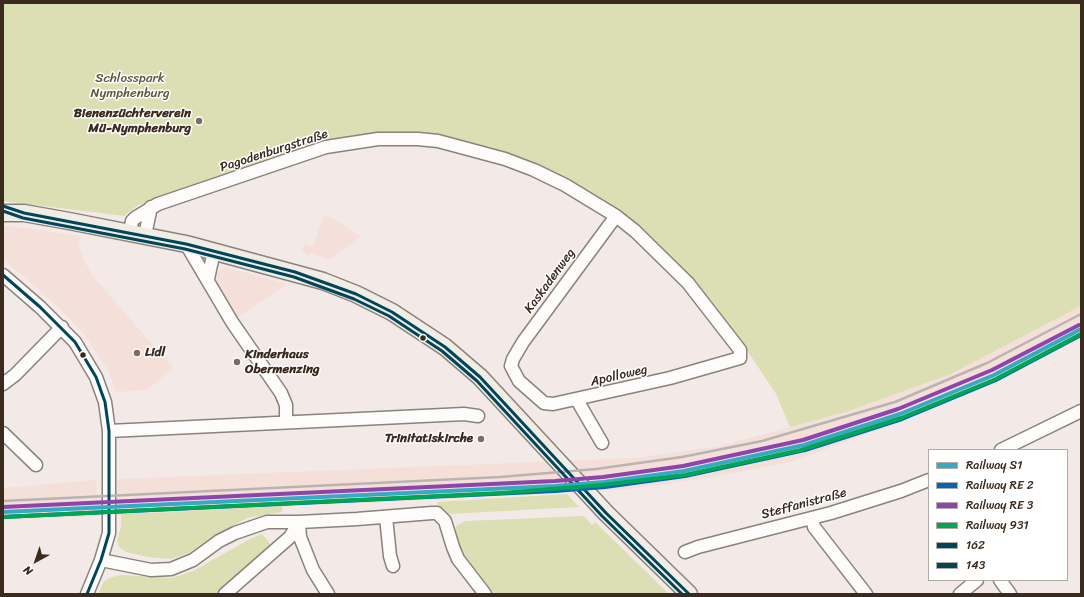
<!DOCTYPE html>
<html>
<head>
<meta charset="utf-8">
<style>
	body { margin:0 }
	#map { position:relative; width:1084px; height:597px; overflow:hidden; background:#f3eae7; font-family:Sriracha,sans-serif }
	canvas { display:block }
	.frame { position:absolute; inset:0; border:4px solid #3b2a1e; pointer-events:none }
	.legend { position:absolute; left:928px; top:449px; width:140px; height:132px; box-sizing:border-box; background:#fff; border:1px solid #b1aaa5; margin:0; padding:5px 7px; list-style:none; font-size:12px; color:#3b2a1e }
	.legend li { display:flex; align-items:center; gap:8px; height:20px }
	.legend b { width:20px; border:1px solid #b1aaa5 }
	.north { position:absolute; left:16px; top:541px; width:40px; height:40px; -webkit-text-stroke:3px #fff; paint-order:stroke; rotate:220deg; font-size:11px; font-weight:700; line-height:16px; text-align:center; color:#3b2a1e }
	.north::after { content:''; display:block; margin:auto; width:14px; height:18px; background:#3b2a1e; clip-path:polygon(50% 0,100% 100%,50% 72%,0 100%) }
</style>
</head>
<body>
<div id="map">
<canvas width="1084" height="597"></canvas>
<div class="frame"></div>
<ul class="legend">
<li><b style="height:5px;background:#37aac3"></b>Railway S1</li>
<li><b style="height:5px;background:#0065bd"></b>Railway RE 2</li>
<li><b style="height:5px;background:#8e44ad"></b>Railway RE 3</li>
<li><b style="height:5px;background:#00a651"></b>Railway 931</li>
<li><b style="height:5px;background:#00465a"></b>162</li>
<li><b style="height:5px;background:#00465a"></b>143</li>
</ul>
<div class="north">N</div>
</div>
<script>
const g = document.querySelector('canvas').getContext('2d');
g.lineJoin = 'round';
function paint(path, color) {
  g.fillStyle = color;
  g.fill(path, 'evenodd');
}
function shape(rows) {
  const path = new Path2D();
  for (const r of rows) {
    path.moveTo(r[0], r[1]);
    for (let i = 2; i < r.length; i += 2) path.lineTo(r[i], r[i + 1]);
  }
  return path;
}
function stroke(path, color, width, dash) {
  g.strokeStyle = color;
  g.lineWidth = width;
  g.lineCap = dash ? 'butt' : 'round';
  g.setLineDash(dash || []);
  g.stroke(path);
}
function write(font, color, halo, rows, align = 'center') {
  g.font = font + ' Sriracha,sans-serif';
  g.lineWidth = 3;
  g.setLineDash([]);
  g.textBaseline = 'middle';
  g.strokeStyle = halo;
  g.fillStyle = color;
  for (const [text, x, y, turn = 0] of rows) {
    g.save();
    g.translate(x, y);
    g.rotate((+turn || 0) * Math.PI / 180);
    g.textAlign = isNaN(turn) ? turn : align;
    if (halo) g.strokeText(text, 0, 0);
    g.fillText(text, 0, 0);
    g.restore();
  }
}
const built = shape([
	[323,216,333,218,361,237,329,260,310,253,309,256,302,251,304,244,313,247],
	[3,225,81,236,79,245,83,258,92,275,173,368,147,390,116,392,109,372,84,334,55,304,3,259],
	[225,267,287,284,235,319,216,282,218,272],
	[1081,306,1081,336,1019,368,899,422,791,462,707,478,621,490,118,515,117,479,634,458,720,446,846,412,951,374],
	[96,480,99,516,3,520,3,488]
]);
const green = shape([
	[3,3,1081,3,1081,306,951,374,846,412,790,427,776,394,752,358,714,304,682,268,634,223,597,197,560,175,503,153,463,142,329,141,299,148,262,163,138,205,124,216,3,201],
	[567,494,579,507,449,514,443,508,439,508,437,502],
	[282,506,282,512,247,518,209,539,189,553,171,559,147,557,126,552,119,547,117,540,121,527,121,513,158,513],
	[584,516,592,525,595,522,669,594,495,594,463,555,455,537,456,526,465,521],
	[262,534,272,546,221,594,98,594,104,581,112,577,121,575,172,578,193,571,250,539]
]);
const minor = shape([
	[130,232,132,221,135,218,158,204,326,147,378,139,418,139,438,141,505,159,534,170,565,185,616,216,635,231,688,283,740,350,740,358,670,378,553,404,544,403,519,381,511,366,513,359,523,342,616,216],
	[145,235,151,207],
	[186,244,232,322,281,393,286,405,286,421],
	[3,275,40,307,75,342,96,377,105,402,109,431,109,533,101,560,87,594],
	[208,279,214,251],
	[3,384,15,375,62,327],
	[577,400,602,443],
	[109,431,464,414,478,416],
	[3,433,36,465],
	[1001,450,1081,411],
	[386,517,390,556,393,566],
	[812,518,814,527,866,594],
	[299,522,300,537,313,570,328,594],
	[685,552,698,547,831,513,901,491,929,480],
	[101,560,151,570,171,569,193,560,219,541,235,533,267,522,299,522,357,519,432,513,437,513,445,521,453,547,458,559,485,594],
	[1000,580,1010,594],
	[225,594,290,537,299,522],
	[960,594,977,580]
]);
const major = shape([
	[3,213,24,213,69,221,186,244,323,281,356,294,392,312,445,347,480,377,606,513,689,594]
]);
const rail = shape([
	[3,501,500,477,596,469,682,457,762,441,895,402,987,363,1081,314]
]);
const bus1 = shape([
	[3,206,24,213,186,244,295,272,356,294,392,312,445,347,480,377,606,513,689,594],
	[3,275,40,307,75,342,96,377,105,402,109,431,109,533,101,560,87,594]
]);
const bus2 = shape([
	[3,211,23,218,185,249,294,277,354,299,389,316,442,351,477,381,602,516,682,594]
]);
const rail1 = shape([
	[3,512,555,486,604,482,684,471,804,445,900,414,994,375,1081,329]
]);
const rail2 = shape([
	[3,517,555,491,605,487,685,476,805,450,902,419,996,380,1081,335]
]);
const rail3 = shape([
	[3,507,555,481,603,477,683,466,803,440,898,409,992,370,1079,325]
]);
const rail4 = shape([
	[3,517,502,493,602,485,685,475,801,450,901,418,996,379,1081,334]
]);
const markers = [
	[199,121,4,"#7b6d64"],
	[423,338,3.5,"#3b2a1e"],
	[137,353,4,"#7b6d64"],
	[83,355,3.5,"#3b2a1e"],
	[237,362,4,"#7b6d64"],
	[481,439,4,"#7b6d64"]
];
const parkNames = [
	["Schlosspark",130,79],
	["Nymphenburg",130,94]
];
const poiNames = [
	["Bienenzüchterverein",191,114],
	["Mü-Nymphenburg",191,129],
	["Lidl",145,353,"left"],
	["Kinderhaus",245,355,"left"],
	["Obermenzing",245,370,"left"],
	["Trinitatiskirche",473,439]
];
const streetNames = [
	["Pagodenburgstraße",274,151,-18],
	["Kaskadenweg",550,281,-54],
	["Apolloweg",619,376,-13],
	["Steffanistraße",804,504,-15]
];
paint(built, '#f4e0d9');
paint(green, '#dcdfb4');
stroke(minor, '#89827d', 15);
stroke(major, '#89827d', 19);
stroke(minor, '#fdfcfb', 12);
stroke(major, '#f1ece4', 16);
stroke(rail, '#b8b4b2', 2.5);
stroke(bus1, '#00465a', 3);
stroke(bus2, '#00465a', 3);
stroke(rail1, '#37aac3', 4);
stroke(rail2, '#0065bd', 4);
stroke(rail3, '#8e44ad', 4);
stroke(rail4, '#00a651', 4);
for (const [x, y, r, color] of markers) {
  const dot = new Path2D();
  dot.arc(x, y, r, 0, 2 * Math.PI);
  g.fillStyle = color;
  g.fill(dot);
  stroke(dot, '#fff', 1.5);
}
write('13px', '#5f5539', '#fff', parkNames);
write('bold 13px', '#3b2a1e', '#fff', poiNames, 'right');
write('13px', '#3b2a1e', '#fff', streetNames);
</script>
</body>
</html>
